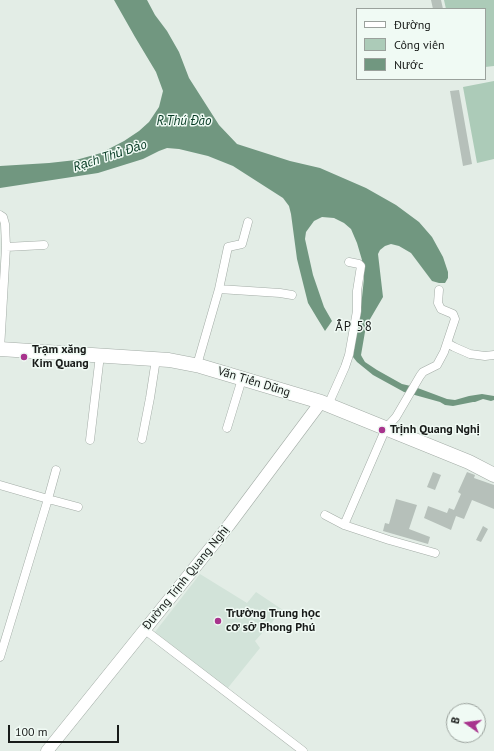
<!DOCTYPE html>
<html>
<head>
<meta charset="utf-8">
<style>
	body { margin:0 }
	#map { position:relative; width:494px; height:751px; overflow:hidden; background:#e3ede6; font-family:"PT Sans",sans-serif }
	canvas { display:block }
	.legend { position:absolute; left:356px; top:8px; width:130px; height:72px; box-sizing:border-box; background:#f0faf4; border:1px solid #9aa19c; margin:0; padding:5px 7px; list-style:none; font-size:12px; color:#181b19 }
	.legend li { display:flex; align-items:center; gap:8px; height:20px }
	.legend b { width:20px; border:1px solid #9aa19c }
	.north { position:absolute; left:446px; top:703px; width:40px; height:40px; box-sizing:border-box; background:#f0faf4; border:1px solid #9aa19c; border-radius:50%; rotate:284deg; font-size:11px; font-weight:700; line-height:16px; text-align:center; color:#181b19 }
	.north::after { content:''; display:block; margin:auto; width:14px; height:18px; background:#a8348d; clip-path:polygon(50% 0,100% 100%,50% 72%,0 100%) }
	.scale { position:absolute; left:8px; top:725px; width:111px; height:18px; box-sizing:border-box; border:2px solid #181b19; border-top:0; padding-left:5px; font-size:12px; line-height:14px; white-space:nowrap; color:#181b19; -webkit-text-stroke:3px #f0faf4; paint-order:stroke }
</style>
</head>
<body>
<div id="map">
<canvas width="494" height="751"></canvas>
<ul class="legend">
<li><b style="height:5px;background:#fff"></b>Đường</li>
<li><b style="height:11px;background:#accbb8"></b>Công viên</li>
<li><b style="height:11px;background:#719780"></b>Nước</li>
</ul>
<div class="north">B</div>
<div class="scale">100 m</div>
</div>
<script>
const g = document.querySelector('canvas').getContext('2d');
g.lineJoin = 'round';
function paint(path, color) {
  g.fillStyle = color;
  g.fill(path, 'evenodd');
}
function shape(rows) {
  const path = new Path2D();
  for (const r of rows) {
    path.moveTo(r[0], r[1]);
    for (let i = 2; i < r.length; i += 2) path.lineTo(r[i], r[i + 1]);
  }
  return path;
}
function stroke(path, color, width, dash) {
  g.strokeStyle = color;
  g.lineWidth = width;
  g.lineCap = dash ? 'butt' : 'round';
  g.setLineDash(dash || []);
  g.stroke(path);
}
function write(font, color, halo, rows, align = 'center') {
  g.font = font + ' "PT Sans",sans-serif';
  g.lineWidth = 3;
  g.setLineDash([]);
  g.textBaseline = 'middle';
  g.strokeStyle = halo;
  g.fillStyle = color;
  for (const [text, x, y, turn = 0] of rows) {
    g.save();
    g.translate(x, y);
    g.rotate((+turn || 0) * Math.PI / 180);
    g.textAlign = isNaN(turn) ? turn : align;
    if (halo) g.strokeText(text, 0, 0);
    g.fillText(text, 0, 0);
    g.restore();
  }
}
const built = shape([
	[200,574,247,603,256,592,283,610,255,641,260,648,227,689,155,632]
]);
const green = shape([
	[444,0,494,0,494,66,485,67,485,9,446,9],
	[494,81,494,159,477,163,463,87]
]);
const water = shape([
	[114,0,147,0,155,15,167,31,179,52,189,78,219,125,237,144,290,161,320,168,366,188,396,205,419,222,432,237,443,257,448,272,448,278,445,283,439,283,432,281,411,253,399,246,391,244,385,246,380,250,378,254,383,297,366,326,361,355,362,357,365,362,377,370,402,384,415,387,447,399,455,400,469,396,482,394,494,396,494,400,491,401,483,399,475,402,473,402,453,406,445,405,440,402,404,392,373,375,357,362,353,357,357,327,360,317,364,278,362,260,357,243,351,229,344,223,334,218,322,217,314,221,306,232,305,239,313,275,324,307,332,321,325,331,317,318,308,303,297,259,291,214,289,206,283,198,233,166,208,156,179,149,167,148,159,151,143,159,98,173,0,188,0,166,49,163,76,160,101,153,124,141,139,131,149,122,159,107,163,91,156,72,135,37]
]);
const building = shape([
	[431,0,441,0,443,9,433,9],
	[459,90,472,164,463,166,450,91],
	[433,472,441,475,435,490,427,487],
	[467,472,475,475,474,478,494,485,494,509,472,500,464,519,456,516,451,530,424,518,428,506,447,513,449,508,454,510,461,494,458,492],
	[396,499,417,505,409,529,430,537,428,544,383,531,385,523,389,524],
	[483,526,488,529,481,542,476,540]
]);
const minor = shape([
	[0,215,3,217,5,224,6,247],
	[219,289,228,247,242,244,248,222],
	[447,343,454,347,470,354,485,356,494,355],
	[0,349,6,247,44,245],
	[197,365,219,289,280,293,292,295],
	[328,405,345,367,349,355,357,311,357,291,361,266,359,264,349,262],
	[227,428,242,379],
	[142,439,150,398,156,359],
	[90,440,100,355],
	[56,470,48,499,78,507],
	[0,485,48,499,0,657],
	[325,515,344,525,389,540,435,553],
	[344,525,386,428,396,417,420,376,423,372,437,365,444,352,455,319,453,314,441,309,438,303,439,290],
	[145,630,303,751]
]);
const secondary = shape([
	[47,751,229,525,321,402]
]);
const trunk = shape([
	[0,349,169,360,200,366,321,402,469,462,494,475]
]);
const markers = [
	[24,357,4,"#a8348d"],
	[382,430,4,"#a8348d"],
	[218,621,4,"#a8348d"]
];
const poiNames = [
	["Trạm xăng",32,350],
	["Kim Quang",32,364],
	["Trịnh Quang Nghị",390,430],
	["Trường Trung học",226,614],
	["cơ sở Phong Phú",226,628]
];
const streetNames = [
	["Văn Tiến Dũng",254,382,17],
	["Đường Trịnh Quang Nghị",186,578,-51]
];
const waterNames = [
	["R.Thú Đào",184,121],
	["Rạch Thủ Đảo",110,156,-18]
];
const neighbourhoodNames = [
	["ẤP 58",354,327]
];
paint(built, '#d2e3d9');
paint(green, '#accbb8');
paint(water, '#719780');
paint(building, '#b6c0ba');
stroke(minor, '#a3aca6', 9);
stroke(secondary, '#a3aca6', 13);
stroke(trunk, '#a3aca6', 15);
stroke(minor, '#fff', 8);
stroke(secondary, '#fff', 12);
stroke(trunk, '#fff', 14);
for (const [x, y, r, color] of markers) {
  const dot = new Path2D();
  dot.arc(x, y, r, 0, 2 * Math.PI);
  g.fillStyle = color;
  g.fill(dot);
  stroke(dot, '#f0faf4', 1.5);
}
write('bold 12px', '#181b19', '#f0faf4', poiNames, 'left');
write('12px', '#181b19', '#f0faf4', streetNames);
write('italic 13px', '#053a23', '#f0faf4', waterNames);
g.letterSpacing = '1px';
write('13px', '#181b19', '#f0faf4', neighbourhoodNames);
g.letterSpacing = '0px';
</script>
</body>
</html>
